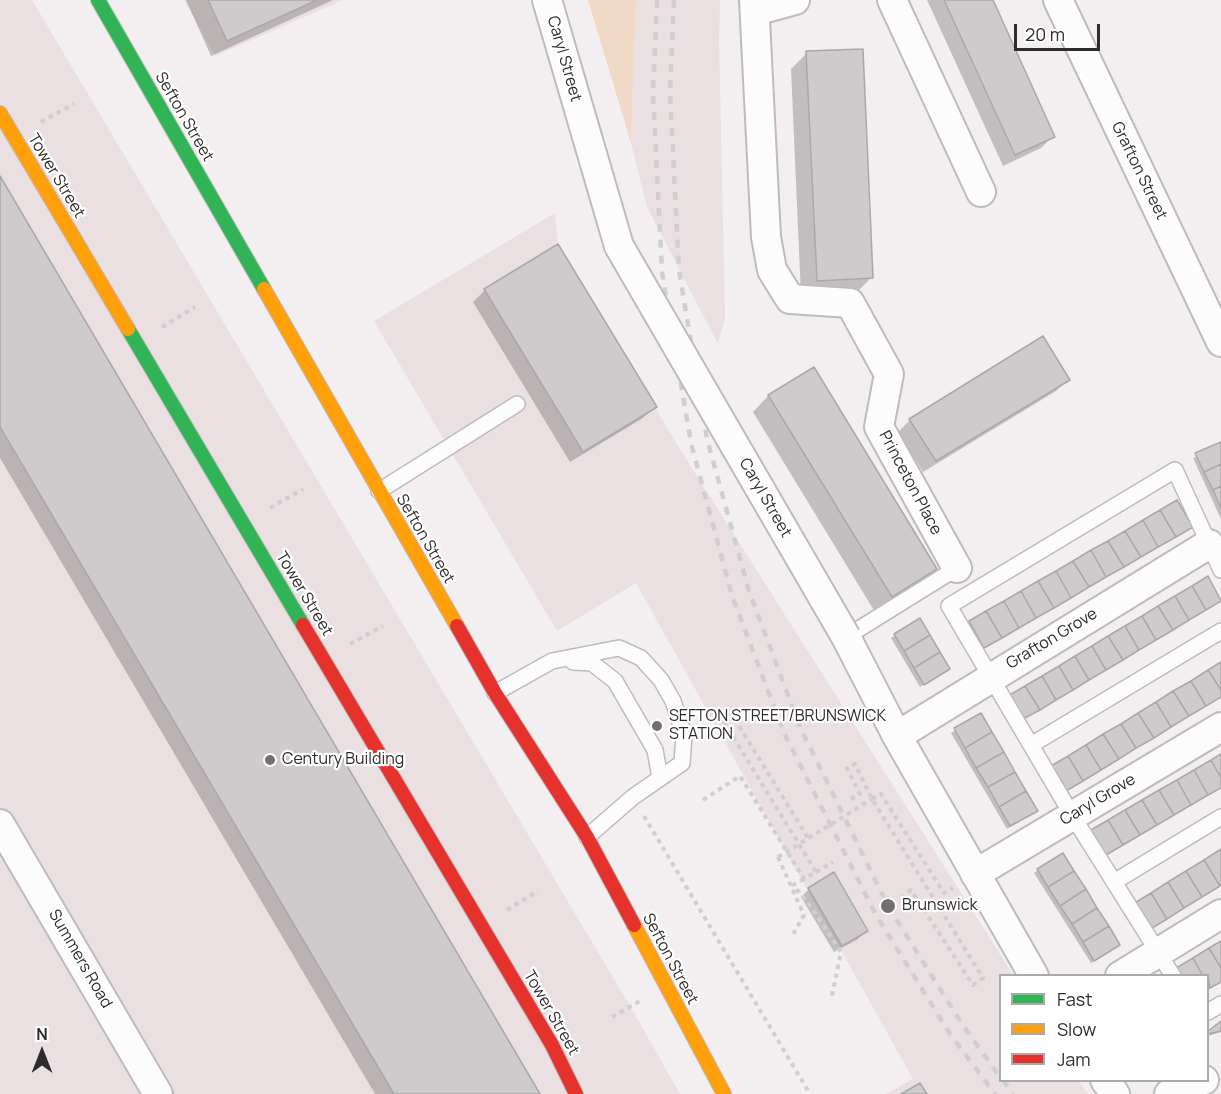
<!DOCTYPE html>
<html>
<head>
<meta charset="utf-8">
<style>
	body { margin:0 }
	#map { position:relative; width:1221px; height:1094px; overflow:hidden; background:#f3eeef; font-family:Manrope,sans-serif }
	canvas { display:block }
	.legend { position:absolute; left:999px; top:974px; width:210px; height:108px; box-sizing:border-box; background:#fff; border:2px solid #abaaab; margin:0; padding:8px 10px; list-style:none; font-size:18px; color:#2e2b2c }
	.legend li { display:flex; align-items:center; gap:12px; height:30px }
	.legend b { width:30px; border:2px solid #abaaab }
	.north { position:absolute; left:12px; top:1022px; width:60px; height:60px; -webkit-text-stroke:4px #fff; paint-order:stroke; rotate:0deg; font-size:16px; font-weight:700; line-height:24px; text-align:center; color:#2e2b2c }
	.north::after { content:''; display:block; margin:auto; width:21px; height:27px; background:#2e2b2c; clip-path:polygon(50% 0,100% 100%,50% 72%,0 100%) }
	.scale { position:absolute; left:1014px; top:24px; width:86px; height:27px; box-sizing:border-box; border:3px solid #2e2b2c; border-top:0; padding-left:8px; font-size:18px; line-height:21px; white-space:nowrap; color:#2e2b2c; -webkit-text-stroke:4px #fff; paint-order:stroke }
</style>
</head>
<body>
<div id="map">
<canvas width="1221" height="1094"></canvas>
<ul class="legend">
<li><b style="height:8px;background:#30b455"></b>Fast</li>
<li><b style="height:8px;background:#ff9f0a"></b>Slow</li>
<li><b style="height:8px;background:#e5322d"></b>Jam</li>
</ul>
<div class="north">N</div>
<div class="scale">20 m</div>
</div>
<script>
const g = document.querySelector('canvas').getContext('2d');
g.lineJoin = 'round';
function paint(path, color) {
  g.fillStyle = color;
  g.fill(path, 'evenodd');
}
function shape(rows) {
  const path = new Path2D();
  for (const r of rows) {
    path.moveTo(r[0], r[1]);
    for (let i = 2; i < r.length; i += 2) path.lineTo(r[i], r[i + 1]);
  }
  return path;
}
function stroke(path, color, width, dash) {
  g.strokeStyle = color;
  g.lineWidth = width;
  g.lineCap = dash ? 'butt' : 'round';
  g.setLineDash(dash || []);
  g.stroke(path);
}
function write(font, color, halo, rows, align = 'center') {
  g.font = font + ' Manrope,sans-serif';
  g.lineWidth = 4.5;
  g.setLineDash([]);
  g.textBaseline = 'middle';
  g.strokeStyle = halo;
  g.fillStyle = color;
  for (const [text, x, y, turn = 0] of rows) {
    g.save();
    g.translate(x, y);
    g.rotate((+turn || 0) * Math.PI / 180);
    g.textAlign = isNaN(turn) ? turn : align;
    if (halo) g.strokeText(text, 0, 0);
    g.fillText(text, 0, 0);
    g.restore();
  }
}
const built = shape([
	[0,0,32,0,630,1006,680,1094,0,1094],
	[184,0,343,0,215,56],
	[636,0,720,0,719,42,725,317,718,344,647,207,631,143],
	[555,213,558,244,678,446,1013,975,1000,976,1000,1080,1079,1081,1088,1094,886,1094,913,1079,636,583,557,631,374,321]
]);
const green = shape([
	[588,0,636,0,631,143]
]);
const shadow = shape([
	[186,0,333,0,211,56],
	[927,0,991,0,1053,136,1041,148,1003,166],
	[807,53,872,277,856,293,801,296,791,69],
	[0,179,538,1094,375,1094,0,458],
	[485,290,655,406,643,418,570,462,473,302],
	[813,369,936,569,920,585,875,612,753,412,768,396],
	[1068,379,1056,391,923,472,898,432,910,420],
	[1221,446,1221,519,1193,458],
	[1191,527,980,650,966,626,970,622],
	[920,620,949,669,920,687,891,638],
	[980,715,1032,814,1007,829,951,733],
	[1221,756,1221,788,1102,857,1089,834,1092,831],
	[1038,870,1115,948,1091,963,1034,873],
	[809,889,866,931,858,939,834,952,801,897],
	[1221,943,1221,982,1208,990,1208,976],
	[1221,1022,1221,1032,1208,1036,1208,1033]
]);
const building = shape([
	[208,0,317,0,227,41,208,0],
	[944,0,993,0,1055,137,1015,155,944,0],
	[863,49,873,278,817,281,806,51,863,49],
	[0,176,540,1094,394,1094,0,427,0,176],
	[558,244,657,407,583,452,484,289,558,244],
	[1043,336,1070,380,936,461,909,419,1043,336],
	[814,367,937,569,892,597,768,395,814,367],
	[1221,442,1221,464,1204,472,1195,453,1221,442],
	[1221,464,1221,486,1213,490,1204,472,1221,464],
	[1221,486,1221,508,1213,490,1221,486],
	[1177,500,1193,527,1176,537,1160,510,1177,500],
	[1160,510,1176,537,1158,547,1143,520,1160,510],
	[1143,520,1158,547,1141,557,1125,531,1143,520],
	[1125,531,1141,557,1124,567,1108,541,1125,531],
	[1108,541,1124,567,1106,577,1091,550,1108,541],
	[1091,550,1106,577,1089,587,1073,561,1091,550],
	[1073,561,1089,587,1071,598,1056,571,1073,561],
	[1056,571,1071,598,1054,608,1038,581,1056,571],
	[1208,576,1221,601,1206,610,1192,586,1208,576],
	[1038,581,1054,608,1036,618,1021,591,1038,581],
	[1192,586,1206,610,1189,620,1175,596,1192,586],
	[1021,591,1036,618,1019,628,1004,601,1021,591],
	[1175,596,1189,620,1173,630,1158,606,1175,596],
	[1004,601,1019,628,1002,638,986,611,1004,601],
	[1158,606,1173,630,1156,640,1142,616,1158,606],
	[986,611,1002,638,984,648,969,621,986,611],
	[1142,616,1156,640,1139,650,1125,626,1142,616],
	[920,618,930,635,904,651,894,634,920,618],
	[1125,626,1139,650,1123,660,1108,636,1125,626],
	[930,635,940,652,914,668,904,651,930,635],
	[1108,636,1123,660,1106,670,1092,646,1108,636],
	[1092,646,1106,670,1089,680,1075,656,1092,646],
	[940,652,950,669,924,685,914,668,940,652],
	[1075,656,1089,680,1073,690,1059,666,1075,656],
	[1221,662,1221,690,1208,670,1221,662],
	[1059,666,1073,690,1056,700,1042,676,1059,666],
	[1208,670,1221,690,1221,697,1206,706,1191,681,1208,670],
	[1042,676,1056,700,1040,710,1025,686,1042,676],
	[1191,681,1206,706,1189,716,1173,691,1191,681],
	[1025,686,1040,710,1023,719,1008,696,1025,686],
	[1173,691,1189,716,1171,727,1156,702,1173,691],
	[1156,702,1171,727,1154,738,1138,713,1156,702],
	[981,713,992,732,965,748,954,728,981,713],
	[1138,713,1154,738,1136,748,1121,724,1138,713],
	[1121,724,1136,748,1119,759,1103,734,1121,724],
	[992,732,1004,752,976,768,965,748,992,732],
	[1103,734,1119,759,1101,770,1086,745,1103,734],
	[1086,745,1101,770,1083,781,1068,756,1086,745],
	[1004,752,1015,772,988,787,976,768,1004,752],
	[1221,754,1221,778,1211,760,1221,754],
	[1068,756,1083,781,1066,791,1051,766,1068,756],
	[1211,760,1221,778,1221,788,1208,795,1194,770,1211,760],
	[1194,770,1208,795,1191,805,1177,780,1194,770],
	[1015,772,1026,791,999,807,988,787,1015,772],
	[1177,780,1191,805,1174,815,1159,790,1177,780],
	[1159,790,1174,815,1157,825,1142,800,1159,790],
	[1026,791,1038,811,1010,826,999,807,1026,791],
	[1142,800,1157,825,1140,835,1125,810,1142,800],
	[1125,810,1140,835,1123,845,1108,820,1125,810],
	[1108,820,1123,845,1106,855,1091,830,1108,820],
	[1221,849,1221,885,1220,886,1204,860,1221,849],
	[1063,853,1074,871,1048,887,1037,869,1063,853],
	[1204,860,1220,886,1202,897,1186,871,1204,860],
	[1074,871,1086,889,1060,906,1048,887,1074,871],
	[1186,871,1202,897,1184,908,1168,882,1186,871],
	[834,872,868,931,842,946,808,888,834,872],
	[1168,882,1184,908,1167,919,1151,893,1168,882],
	[1086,889,1097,908,1072,924,1060,906,1086,889],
	[1151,893,1167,919,1149,930,1133,904,1151,893],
	[1097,908,1109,926,1083,942,1072,924,1097,908],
	[1109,926,1120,945,1094,961,1083,942,1109,926],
	[1221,941,1221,968,1209,948,1221,941],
	[1209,948,1221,968,1221,982,1210,988,1208,976,1203,976,1193,958,1209,948],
	[1193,958,1203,976,1180,976,1176,968,1193,958],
	[1221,1021,1221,1031,1208,1034,1208,1031,1221,1021],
	[920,1083,927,1094,901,1094,920,1083]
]);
const path = shape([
	[41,122,74,104],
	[162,327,195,307],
	[270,508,303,489],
	[350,644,383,626],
	[851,799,860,794,847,768,855,764,872,799,983,978,973,985,911,890,902,897],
	[872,799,881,794,944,893,953,888],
	[703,800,740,776,804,879,816,872,724,722,733,716,808,838],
	[644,816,810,1094],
	[778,857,804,915,791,938],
	[816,872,833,862],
	[804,879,793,885,809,904,841,952,831,1000],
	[507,910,538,891],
	[612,1017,640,1001]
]);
const lane = shape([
	[379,491,517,404],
	[846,637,957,568],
	[573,662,592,663,615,681,655,750,660,778],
	[495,693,552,661,619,648,641,658,661,680,673,701,684,735,682,763,633,797,587,837],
	[1031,745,1221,631],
	[1114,882,1221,817],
	[1173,976,1072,815,949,606,1175,470,1221,570],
	[1208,1012,1221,1004]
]);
const street = shape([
	[547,0,619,246],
	[754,0,766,237,772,270,790,299,850,303,889,374,879,427,957,568],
	[892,0,981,192],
	[1058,0,1221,342],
	[755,11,795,0],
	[846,637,897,736,1034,976],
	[897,736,1209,544],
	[0,824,158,1094],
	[975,874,1221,727],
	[1120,976,1221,914],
	[1105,1080,1115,1094],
	[1169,1094,1204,1080]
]);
const fast = shape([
	[98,0,264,289],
	[128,329,303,625]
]);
const slow = shape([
	[0,113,128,329],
	[264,289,457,626],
	[634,925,724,1094]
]);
const jam = shape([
	[303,625,552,1045,576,1094],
	[457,626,495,693,587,837,634,925]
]);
const rail = shape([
	[657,0,653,92,662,272,691,443,732,596,784,733,876,915,950,1034,995,1094],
	[674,0,670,92,679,270,707,439,749,591,800,727,888,906,964,1027,1000,1077],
	[1003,1080,1013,1094]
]);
const pathBridge = shape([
	[778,857,872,799]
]);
const streetBridge = shape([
	[619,246,846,637]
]);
const markers = [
	[657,726,6,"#736f70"],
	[270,760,6,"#736f70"],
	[888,906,8,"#736f70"]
];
const streetNames = [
	["Caryl Street",564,59,74],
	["Sefton Street",184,117,60],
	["Grafton Street",1139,171,64],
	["Tower Street",56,176,59],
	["Princeton Place",910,483,62],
	["Caryl Street",765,498,60],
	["Sefton Street",425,539,60],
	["Tower Street",304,594,59],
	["Grafton Grove",1052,639,-31],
	["Caryl Grove",1098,800,-31],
	["Summers Road",80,959,60],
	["Sefton Street",670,959,62],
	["Tower Street",551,1013,60]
];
const poiNames = [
	["SEFTON STREET/BRUNSWICK",669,717],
	["STATION",669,735],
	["Century Building",282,760],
	["Brunswick",902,906]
];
paint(built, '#eadfe1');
paint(green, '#f1d9c8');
paint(shadow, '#0003');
paint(building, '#cfcbcc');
stroke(building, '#aaa8a9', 1.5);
stroke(lane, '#bfbbbc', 18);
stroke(street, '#bfbbbc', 32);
stroke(fast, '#bfbbbc', 16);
stroke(slow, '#bfbbbc', 16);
stroke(jam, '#bfbbbc', 16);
stroke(path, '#d0cece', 4, [4.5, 4.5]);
stroke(lane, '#fdfcfd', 15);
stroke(street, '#fdfcfd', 28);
stroke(fast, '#30b455', 14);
stroke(slow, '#ff9f0a', 14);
stroke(jam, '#e5322d', 14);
stroke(rail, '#d0cfcf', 4.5, [8, 8]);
stroke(streetBridge, '#bfbbbc', 32, []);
stroke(pathBridge, '#d0cece', 4, [4.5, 4.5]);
stroke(streetBridge, '#fdfcfd', 28);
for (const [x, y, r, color] of markers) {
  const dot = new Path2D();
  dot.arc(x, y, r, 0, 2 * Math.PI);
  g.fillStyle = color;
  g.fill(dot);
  stroke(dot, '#fff', 2);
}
write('16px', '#2e2b2c', '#fff', streetNames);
write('16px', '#2e2b2c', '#fff', poiNames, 'left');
</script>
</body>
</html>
